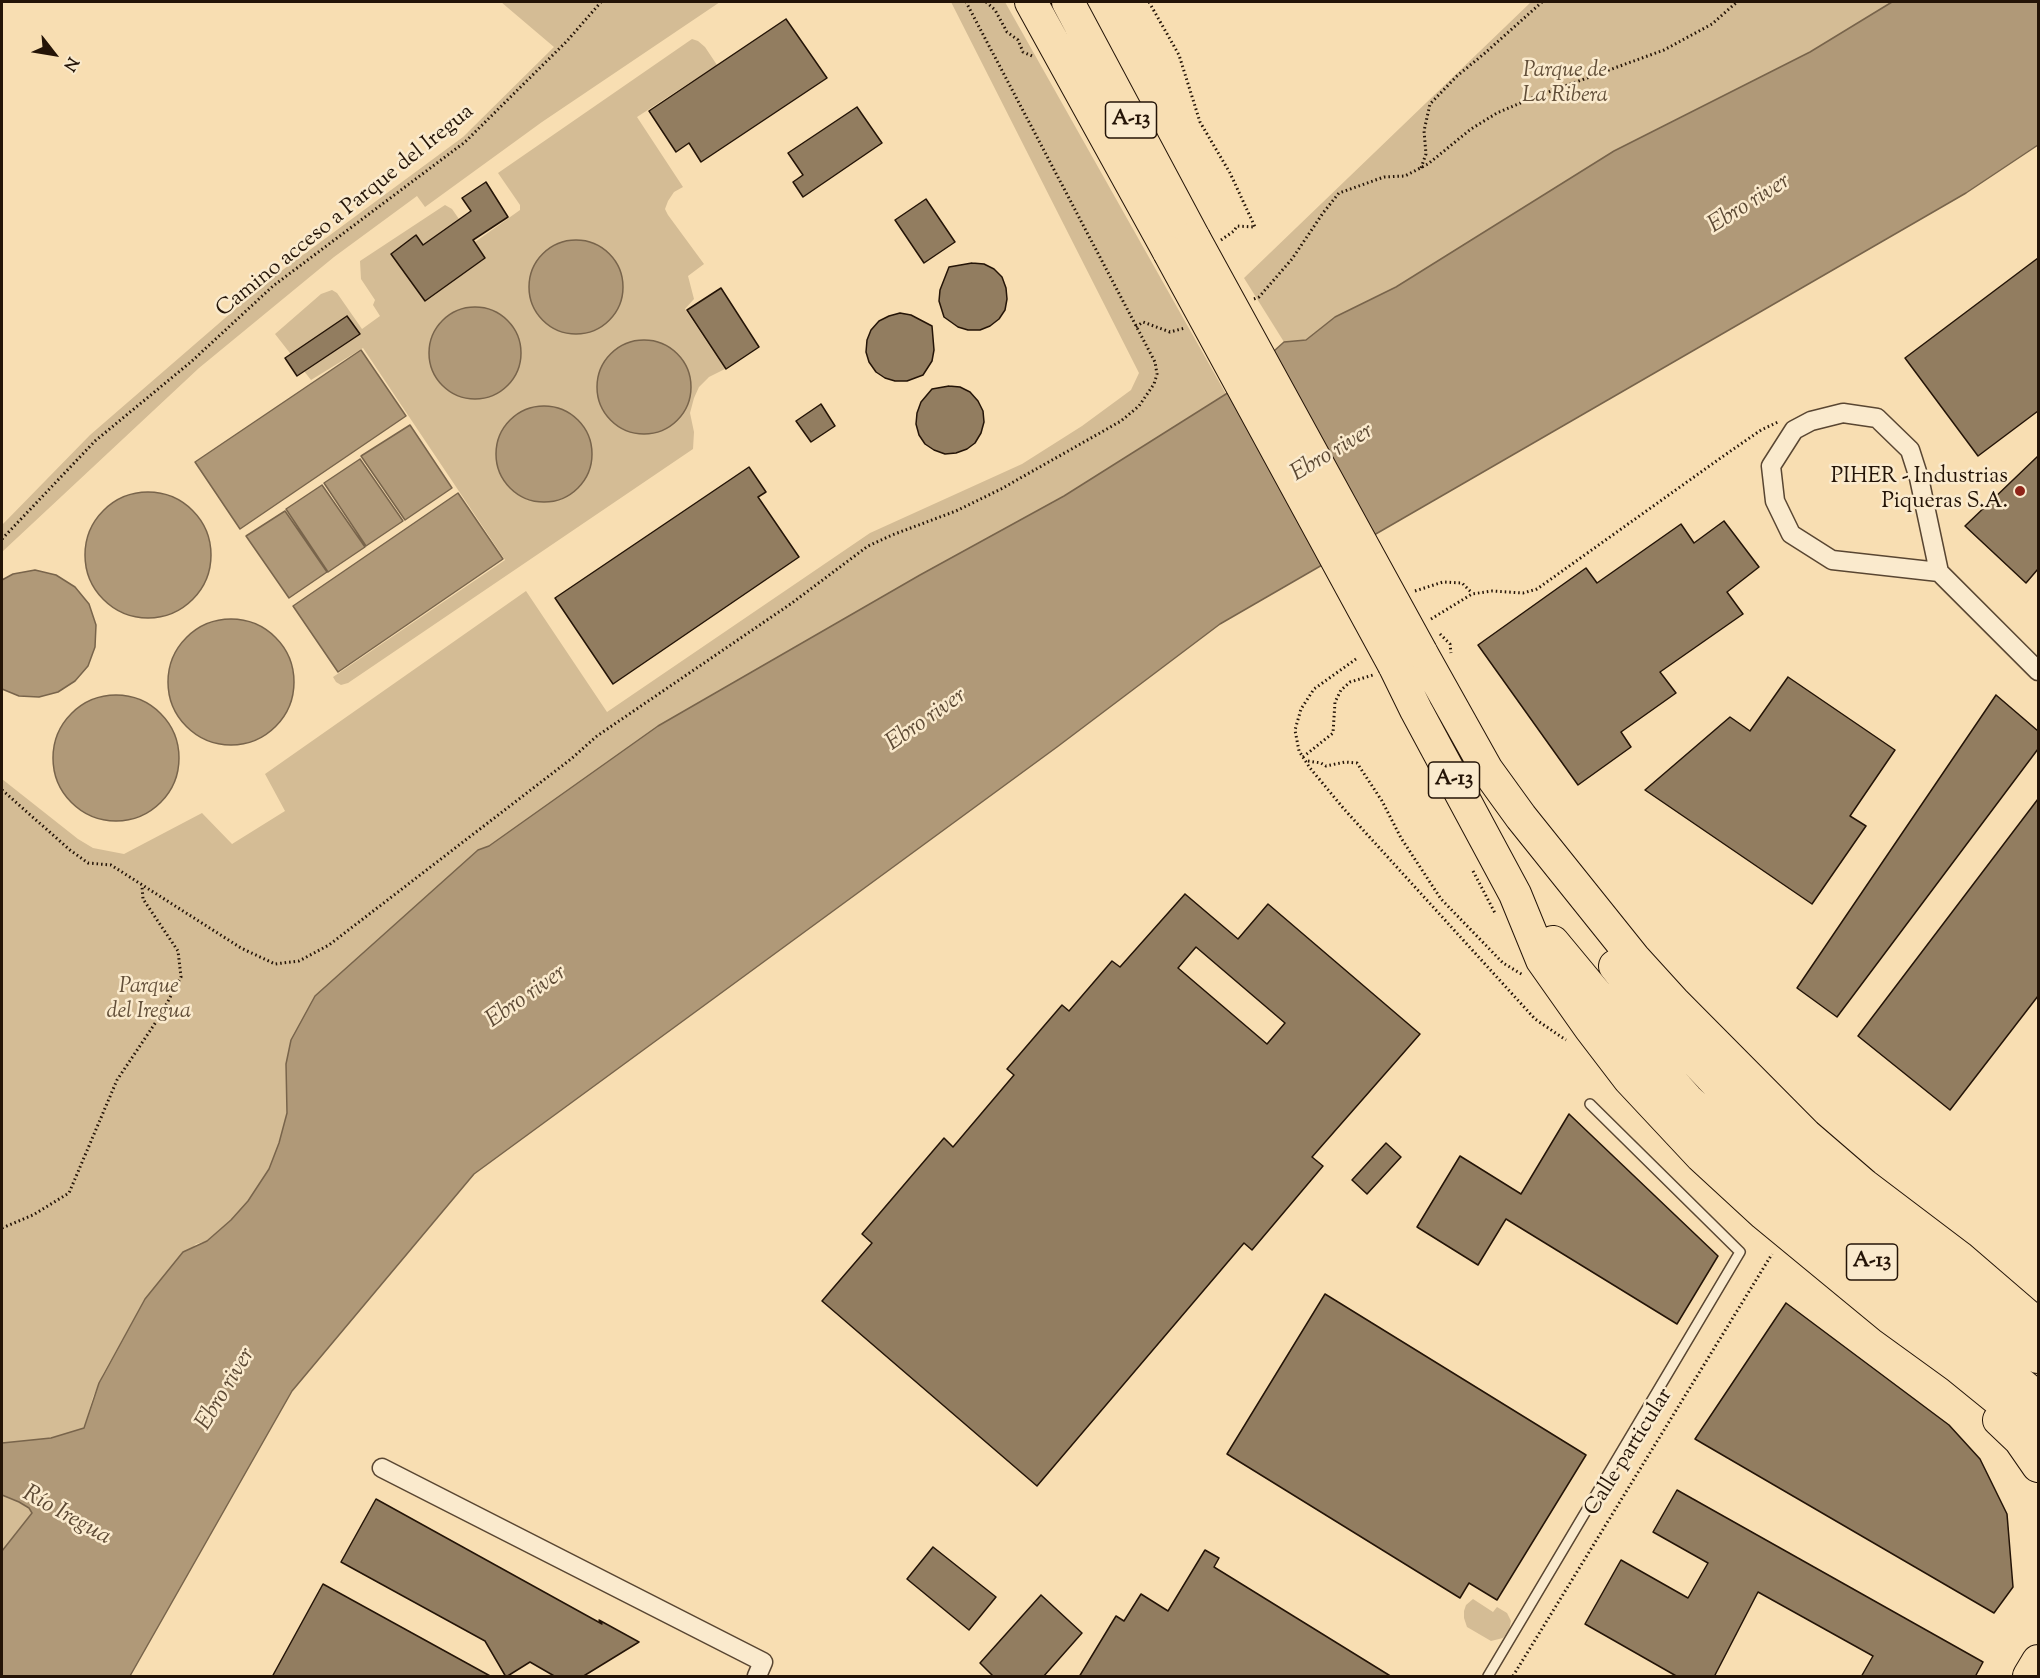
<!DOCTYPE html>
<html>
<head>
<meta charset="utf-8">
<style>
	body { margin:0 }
	#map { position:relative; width:2040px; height:1678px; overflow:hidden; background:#f8deb2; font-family:"Sorts Mill Goudy",serif }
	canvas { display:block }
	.frame { position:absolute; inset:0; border:3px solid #241407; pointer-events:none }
	.north { position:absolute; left:24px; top:24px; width:60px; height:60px; -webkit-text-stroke:4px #faeacd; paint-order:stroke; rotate:121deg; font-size:16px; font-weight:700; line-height:24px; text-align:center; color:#241407 }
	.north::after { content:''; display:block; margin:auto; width:21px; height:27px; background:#241407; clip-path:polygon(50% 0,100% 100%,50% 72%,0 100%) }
</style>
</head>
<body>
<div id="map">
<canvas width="2040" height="1678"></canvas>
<div class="frame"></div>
<div class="north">N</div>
</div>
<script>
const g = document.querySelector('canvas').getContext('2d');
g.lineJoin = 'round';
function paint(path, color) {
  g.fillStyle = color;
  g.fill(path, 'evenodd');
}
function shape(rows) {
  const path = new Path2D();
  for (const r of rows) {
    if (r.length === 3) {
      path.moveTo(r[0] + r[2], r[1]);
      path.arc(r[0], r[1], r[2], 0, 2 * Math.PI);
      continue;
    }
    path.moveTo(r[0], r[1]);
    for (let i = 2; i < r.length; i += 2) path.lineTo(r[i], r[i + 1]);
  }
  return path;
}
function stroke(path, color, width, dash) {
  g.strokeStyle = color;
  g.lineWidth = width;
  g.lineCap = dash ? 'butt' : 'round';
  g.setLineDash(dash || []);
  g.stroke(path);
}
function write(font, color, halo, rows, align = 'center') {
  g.font = font + ' "Sorts Mill Goudy",serif';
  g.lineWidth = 5;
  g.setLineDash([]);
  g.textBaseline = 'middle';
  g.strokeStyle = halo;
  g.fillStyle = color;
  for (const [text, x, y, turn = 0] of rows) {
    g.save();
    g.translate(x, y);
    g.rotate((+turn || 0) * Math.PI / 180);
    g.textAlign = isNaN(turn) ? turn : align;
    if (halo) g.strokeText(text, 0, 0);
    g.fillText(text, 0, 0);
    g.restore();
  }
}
const green = shape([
	[501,2,720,2,542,122,425,207,417,196,334,257,199,368,2,552,2,525,90,435,269,280,463,137,554,47],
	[951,2,1005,2,1226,394,1064,496,489,846,478,850,315,996,286,1075,287,1113,279,1143,269,1169,248,1201,231,1220,207,1241,196,1244,145,1299,103,1374,93,1397,84,1428,51,1438,2,1443,2,779,78,839,93,848,124,854,202,813,232,844,285,811,265,774,526,591,607,712,870,533,1022,464,1082,426,1131,390,1139,373],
	[1531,2,1892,2,1810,52,1614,151,1396,287,1335,317,1306,340,1284,342,1244,278],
	[692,39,698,41,705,47,717,65,637,117,683,187,674,192,668,201,665,209,668,215,704,264,688,276,694,299,685,309,725,369,709,377,699,387,694,398,690,413,694,432,693,449,348,683,341,685,336,682,333,677,505,560,363,348,311,380,275,334,321,294,332,290,337,293,362,329,380,316,373,305,375,300,361,279,360,261,445,205,452,209,475,242,520,210,520,205,498,173],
	[2,1495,19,1502,29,1508,32,1513,2,1551],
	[1473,1599,1493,1612,1497,1607,1507,1613,1511,1621,1509,1631,1503,1638,1491,1641,1467,1627,1464,1618,1464,1611,1466,1605]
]);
const water = shape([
	[1892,2,2038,2,2038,145,1966,193,1220,624,1057,747,474,1174,292,1391,130,1676,2,1676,2,1551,32,1513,29,1508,19,1502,2,1495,2,1443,51,1438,84,1428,99,1383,145,1299,183,1252,207,1241,231,1220,248,1201,269,1169,279,1143,287,1113,286,1064,291,1040,315,996,478,850,489,846,658,726,920,575,1064,496,1226,394,1284,342,1306,340,1335,317,1396,287,1614,151,1810,52,1892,2],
	[576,287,47],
	[475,353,46],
	[644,387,47],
	[361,350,406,416,240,529,195,462,361,350],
	[544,454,48],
	[410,425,452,488,405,520,361,456,410,425],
	[360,459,403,521,366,546,324,483,360,459],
	[322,485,365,547,328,572,286,509,322,485],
	[148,555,63],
	[458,493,503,559,338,672,293,606,458,493],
	[285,511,327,572,289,598,246,536,285,511],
	[35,570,56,575,75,587,89,604,96,625,95,647,88,666,75,681,58,692,39,697,19,696,2,689,2,580,13,574,35,570],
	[231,682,63],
	[116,758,63]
]);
const building = shape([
	[786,19,827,78,701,162,689,143,676,152,649,111,786,19],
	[857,107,882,143,803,197,793,182,803,175,788,153,857,107],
	[486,182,508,217,473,240,485,258,425,301,391,254,416,235,423,245,471,211,462,198,486,182],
	[926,199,955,242,924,263,895,220,926,199],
	[2038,258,2038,411,1978,456,1905,358,2038,258],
	[972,263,984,264,994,269,1002,277,1006,288,1007,299,1005,310,999,319,990,326,980,330,968,330,958,327,944,317,939,301,940,290,949,267,972,263],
	[721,288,759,347,726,369,687,310,721,288],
	[900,313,911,315,932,326,934,350,932,361,923,375,907,381,895,381,885,378,876,372,869,362,866,352,867,340,871,330,879,321,889,316,900,313],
	[347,316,360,334,297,376,285,358,347,316],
	[949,386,960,387,970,392,978,401,983,411,984,422,981,433,975,443,967,449,956,453,945,454,934,450,925,444,919,435,916,424,917,413,921,402,932,389,949,386],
	[821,404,835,426,811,442,796,421,821,404],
	[2038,456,2038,569,2026,583,1965,526,2038,456],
	[749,467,766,492,758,497,799,557,613,684,555,598,749,467],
	[1724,521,1759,567,1727,592,1743,614,1660,672,1676,693,1621,732,1631,747,1578,785,1478,645,1586,568,1597,583,1681,524,1694,543,1724,521],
	[1788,677,1895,750,1850,816,1866,826,1812,904,1645,790,1730,717,1750,731,1788,677],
	[1996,695,2038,731,2038,749,1837,1017,1797,988,1996,695],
	[2038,799,2038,996,1950,1110,1858,1036,2038,799],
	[1185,894,1238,939,1268,904,1420,1034,1312,1157,1323,1166,1252,1250,1244,1243,1037,1486,822,1301,872,1243,862,1234,944,1138,953,1147,1014,1075,1007,1069,1062,1005,1069,1011,1112,961,1120,967,1185,894],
	[1196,947,1285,1023,1267,1044,1178,968,1196,947],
	[1569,1114,1718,1256,1677,1324,1506,1219,1478,1265,1417,1227,1460,1156,1521,1194,1569,1114],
	[1386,1143,1401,1157,1367,1194,1352,1180,1386,1143],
	[1325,1294,1586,1455,1497,1600,1469,1583,1460,1598,1227,1454,1325,1294],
	[1786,1303,1949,1425,1980,1459,2007,1514,2013,1587,1994,1613,1695,1439,1786,1303],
	[1677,1490,1983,1662,1975,1677,1861,1677,1873,1656,1758,1592,1714,1677,1678,1677,1585,1624,1621,1560,1688,1598,1708,1563,1653,1532,1677,1490],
	[376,1499,602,1624,599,1620,639,1642,582,1677,556,1677,530,1662,506,1677,485,1641,341,1562,376,1499],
	[933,1547,996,1597,969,1630,907,1579,933,1547],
	[1205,1550,1219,1558,1214,1567,1392,1677,1079,1677,1116,1616,1124,1621,1141,1594,1168,1611,1205,1550],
	[323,1584,492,1677,272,1677,323,1584],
	[1041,1595,1082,1633,1043,1677,994,1677,980,1663,1041,1595]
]);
const path = shape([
	[986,2,995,10,1007,32,1018,40,1023,52,1032,56],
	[1149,2,1179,55,1200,122,1230,173,1255,227,1237,226,1234,231,1221,240],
	[1421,168,1426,154,1424,131,1430,104,1457,76,1485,53,1542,2],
	[1254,299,1259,297,1292,259,1323,213,1339,193,1384,177,1405,176,1428,164,1471,129,1497,113,1532,98,1664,50,1712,24,1737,2],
	[1136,327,1143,322,1170,332,1185,328],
	[2,539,95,441,192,361,273,286,465,142,567,41,601,2],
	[1415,591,1443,582,1462,583,1472,593],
	[1431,619,1472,594,1492,591,1523,593,1537,589,1722,457,1761,430,1778,422],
	[1440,634,1450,644,1451,653],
	[1356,659,1314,689,1301,709,1295,730,1299,751,1310,768,1344,809,1535,1019,1566,1040],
	[1303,757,1333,733,1335,702,1341,690,1350,682,1373,675],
	[1308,761,1321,763,1326,766,1345,762,1357,763,1382,801,1401,838,1441,899,1503,963,1523,975],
	[2,790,70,850,88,863,111,865,241,948,275,964,299,961,329,945,571,759,597,736,792,603,868,546,892,535,956,511,1001,489,1121,421,1139,406,1154,384,1157,374,1155,362,966,2],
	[1473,871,1495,913],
	[2,1228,33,1215,69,1193,117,1080,160,1016,181,977,178,951,143,899,142,886],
	[1513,1676,1772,1254]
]);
const service = shape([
	[1488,1676,1740,1252,1590,1104]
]);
const minor = shape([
	[1939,572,1832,560,1791,534,1775,501,1771,466,1794,430,1811,421,1843,413,1877,418,1910,450,1919,478,1939,572,2038,671],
	[382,1468,763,1662,757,1676]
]);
const motorway = shape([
	[1031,2,1169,252],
	[1068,2,1194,238],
	[1421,652,1487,770,1521,817,1634,958,1674,1002,1806,1135,1864,1185,1959,1257,2038,1325],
	[1394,665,1416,710,1515,894,1542,960,1590,1028,1629,1079,1701,1156,1764,1214,1889,1317,1958,1367,2038,1432],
	[1553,942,1641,1048,1687,1099,1732,1142,1788,1194,2038,1398],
	[1615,966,1660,1023,1742,1110,1785,1152,1828,1189,2038,1357],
	[1999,1420,2020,1440,2038,1466],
	[2029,1676,2038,1661]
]);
const motorwayBridge = shape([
	[1194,238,1421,652],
	[1169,252,1394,665]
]);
const markers = [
	[2020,491,6,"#8f2418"]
];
const shields = [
	[1131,120,51],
	[1454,780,51],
	[1872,1262,51]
];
const shieldNames = [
	["A-13",1131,120],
	["A-13",1454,780],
	["A-13",1872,1262]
];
const parkNames = [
	["Parque de",1565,72],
	["La Ribera",1565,97],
	["Parque",149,988],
	["del Iregua",149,1013]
];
const streetNames = [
	["Camino acceso a Parque del Iregua",346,212,-39],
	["Calle particular",1630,1453,-58]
];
const poiNames = [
	["PIHER - Industrias",2008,478],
	["Piqueras S.A.",2008,503]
];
const waterNames = [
	["Ebro river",1750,205,-32],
	["Ebro river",1333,454,-31],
	["Ebro river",927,721,-35],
	["Ebro river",527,998,-35],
	["Ebro river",227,1390,-59],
	["Río Iregua",66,1517,29]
];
paint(green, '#d4bc95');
paint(water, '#b09978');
stroke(water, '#78644b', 1.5);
paint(building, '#927d60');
stroke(building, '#241407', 1.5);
stroke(service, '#594632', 12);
stroke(minor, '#594632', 21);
stroke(motorway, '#241407', 34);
stroke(path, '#241407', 3, [1.5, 3]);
stroke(service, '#faeacd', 9);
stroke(minor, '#faeacd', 18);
stroke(motorway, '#f8deb2', 32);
stroke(motorwayBridge, '#241407', 34, []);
stroke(motorwayBridge, '#f8deb2', 32);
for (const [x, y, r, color] of markers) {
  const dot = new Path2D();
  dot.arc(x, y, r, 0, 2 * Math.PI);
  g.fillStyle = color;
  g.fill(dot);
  stroke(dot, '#faeacd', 2);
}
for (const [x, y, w] of shields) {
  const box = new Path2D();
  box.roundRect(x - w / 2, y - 18, w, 36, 4.5);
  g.fillStyle = '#faeacd';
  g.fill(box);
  stroke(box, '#241407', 1.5);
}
write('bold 21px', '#241407', null, shieldNames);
write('italic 22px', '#624f39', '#faeacd', parkNames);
write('22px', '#241407', '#faeacd', streetNames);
write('22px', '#241407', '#faeacd', poiNames, 'right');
write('italic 24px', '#5c4934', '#faeacd', waterNames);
</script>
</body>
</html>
